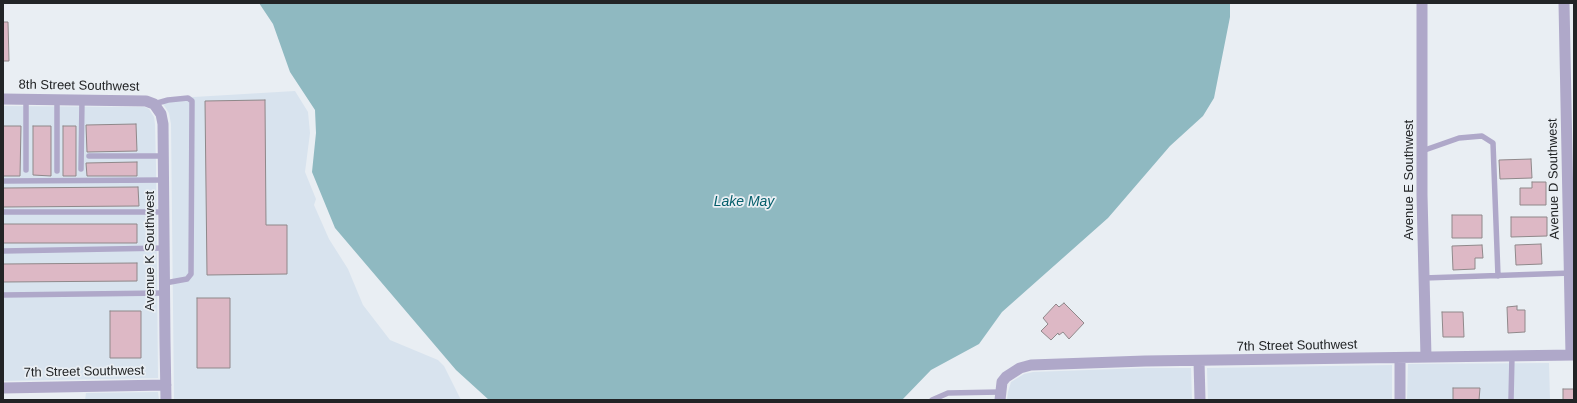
<!DOCTYPE html>
<html>
<head>
<meta charset="utf-8">
<style>
	body { margin:0 }
	#map { position:relative; width:1577px; height:403px; overflow:hidden; background:#e9eef3; font-family:Helvetica,sans-serif }
	canvas { display:block }
	.frame { position:absolute; inset:0; border:4px solid #222426; pointer-events:none }
</style>
</head>
<body>
<div id="map">
<canvas width="1577" height="403"></canvas>
<div class="frame"></div>
</div>
<script>
const g = document.querySelector('canvas').getContext('2d');
g.lineJoin = 'round';
function paint(path, color) {
  g.fillStyle = color;
  g.fill(path, 'evenodd');
}
function shape(rows) {
  const path = new Path2D();
  for (const r of rows) {
    path.moveTo(r[0], r[1]);
    for (let i = 2; i < r.length; i += 2) path.lineTo(r[i], r[i + 1]);
  }
  return path;
}
function stroke(path, color, width, dash) {
  g.strokeStyle = color;
  g.lineWidth = width;
  g.lineCap = dash ? 'butt' : 'round';
  g.setLineDash(dash || []);
  g.stroke(path);
}
function write(font, color, halo, rows, align = 'center') {
  g.font = font + ' Helvetica,sans-serif';
  g.lineWidth = 3.5;
  g.setLineDash([]);
  g.textBaseline = 'middle';
  g.strokeStyle = halo;
  g.fillStyle = color;
  for (const [text, x, y, turn = 0] of rows) {
    g.save();
    g.translate(x, y);
    g.rotate((+turn || 0) * Math.PI / 180);
    g.textAlign = isNaN(turn) ? turn : align;
    if (halo) g.strokeText(text, 0, 0);
    g.fillText(text, 0, 0);
    g.restore();
  }
}
const built = shape([
	[295,91,308,112,310,133,305,172,316,199,314,205,329,239,348,269,363,305,390,340,438,360,444,366,461,400,174,400,171,124,169,113,163,104,165,102,160,99],
	[3,106,145,107,149,109,154,117,155,124,156,165,158,378,3,381],
	[1549,363,1550,400,1407,400,1408,364],
	[1392,365,1392,400,1208,400,1207,368],
	[1145,368,1191,368,1192,400,1007,400,1008,392,1011,382,1024,374,1033,372],
	[158,392,159,400,85,400,86,393]
]);
const water = shape([
	[259,3,1230,3,1230,17,1214,98,1203,116,1170,146,1108,218,1002,312,979,344,931,370,902,400,489,400,456,370,335,228,312,172,316,133,315,110,290,72,273,24]
]);
const building = shape([
	[3,22,8,22,9,61,3,61,3,22],
	[265,100,266,225,287,225,287,274,207,275,205,101,265,100],
	[136,124,137,151,87,152,86,125,136,124],
	[3,126,21,126,20,176,3,176,3,126],
	[33,126,51,126,51,176,33,175,33,126],
	[63,126,76,126,76,176,63,176,63,126],
	[1531,159,1532,178,1500,179,1499,160,1531,159],
	[137,162,137,176,87,176,86,163,137,162],
	[1532,182,1546,182,1546,205,1520,205,1520,188,1532,188,1532,182],
	[138,187,139,206,3,207,3,188,138,187],
	[1452,215,1482,215,1482,238,1452,238,1452,215],
	[1511,217,1547,217,1547,236,1511,237,1511,217],
	[3,224,137,224,137,243,3,243,3,224],
	[1541,244,1542,264,1516,265,1515,245,1541,244],
	[1482,245,1483,258,1475,258,1475,269,1453,270,1452,246,1482,245],
	[137,263,137,281,3,282,3,264,137,263],
	[197,298,230,298,230,368,197,368,197,298],
	[1064,303,1084,323,1069,339,1063,332,1059,335,1058,333,1051,340,1041,331,1048,324,1043,318,1056,304,1059,307,1064,303],
	[1517,306,1517,310,1525,310,1525,332,1508,333,1507,307,1517,306],
	[110,311,141,311,141,358,110,358,110,311],
	[1442,312,1463,312,1464,337,1443,337,1442,312],
	[1453,388,1480,388,1479,400,1453,400,1453,388],
	[1563,389,1574,389,1574,400,1563,400,1563,389]
]);
const service = shape([
	[26,99,26,170],
	[57,99,57,171],
	[154,104,168,100,188,98,192,101,191,274,187,279,165,283],
	[1422,151,1459,138,1482,136,1493,143,1498,276],
	[89,156,164,156],
	[81,169,82,100],
	[3,181,164,180],
	[3,212,164,212],
	[3,251,165,248],
	[1424,278,1571,273],
	[3,295,164,293],
	[932,400,948,393,1000,392],
	[1511,400,1512,356]
]);
const minor = shape([
	[1422,3,1422,195,1426,357],
	[1564,3,1571,355],
	[3,99,146,101,154,104,161,114,163,124,165,341,166,400],
	[1199,361,1200,400],
	[3,388,166,385],
	[1000,400,1002,382,1006,377,1020,368,1031,365,1145,361,1574,355],
	[1400,400,1400,358]
]);
const streetNames = [
	["8th Street Southwest",79,86,1],
	["Avenue D Southwest",1554,179,-91],
	["Avenue E Southwest",1409,180,-90],
	["Avenue K Southwest",150,251,-90],
	["7th Street Southwest",1297,346,-1],
	["7th Street Southwest",84,372,-1]
];
const waterNames = [
	["Lake May",744,202]
];
paint(built, '#d8e3ee');
paint(water, '#8fb9c1');
paint(building, '#ddb8c5');
stroke(building, '#8f888a', 1);
stroke(service, '#afa8c9', 5.5);
stroke(minor, '#afa8c9', 11);
write('13px', '#222426', '#e9eef3', streetNames);
write('italic 14px', '#045e6b', '#e9eef3', waterNames);
</script>
</body>
</html>
